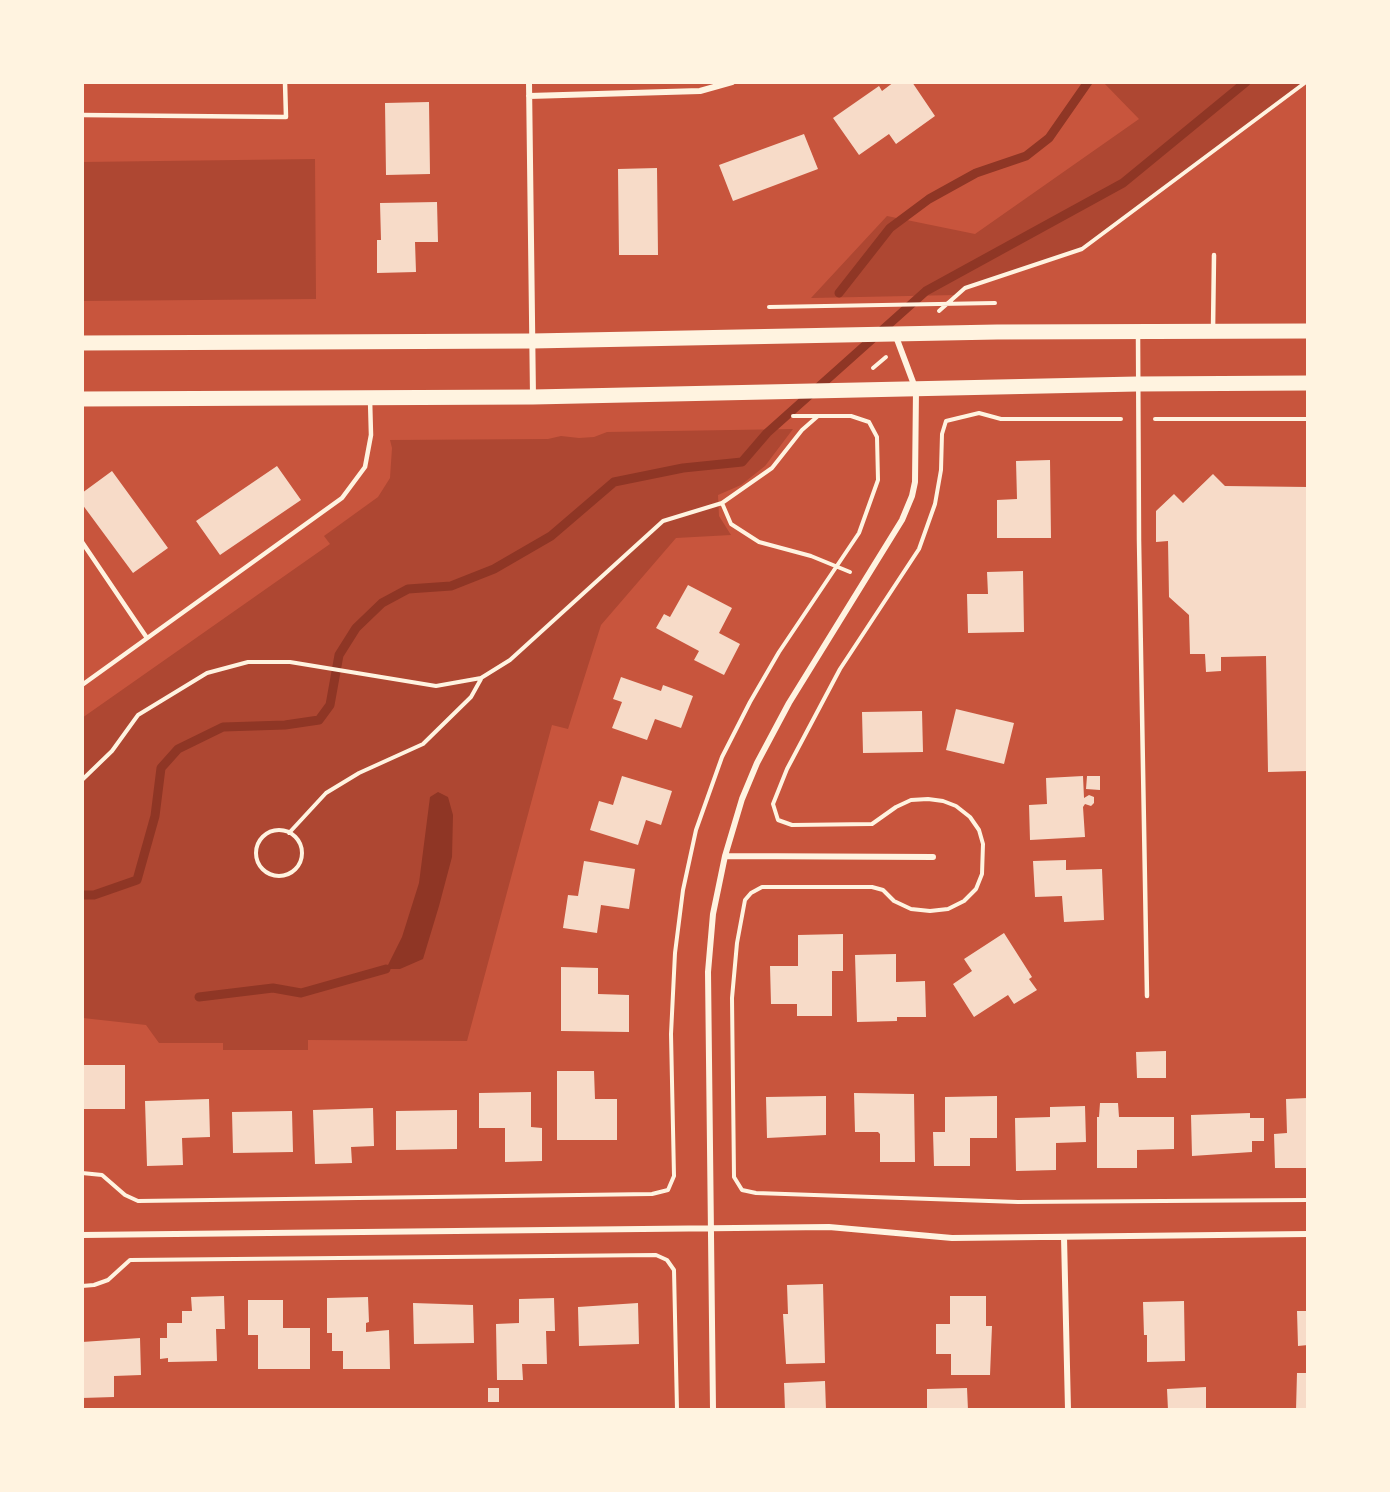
<!DOCTYPE html>
<html>
<head>
<meta charset="utf-8">
<style>
	body { margin:0 }
	#map { position:relative; width:1390px; height:1492px; overflow:hidden; background:#c8553d; font-family:"DejaVu Sans",sans-serif }
	canvas { display:block }
	.frame { position:absolute; inset:0; border:84px solid #fff3e0; pointer-events:none }
</style>
</head>
<body>
<div id="map">
<canvas width="1390" height="1492"></canvas>
<div class="frame"></div>
</div>
<script>
const g = document.querySelector('canvas').getContext('2d');
g.lineJoin = 'round';
function paint(path, color) {
  g.fillStyle = color;
  g.fill(path, 'evenodd');
}
function shape(rows) {
  const path = new Path2D();
  for (const r of rows) {
    if (r.length === 3) {
      path.moveTo(r[0] + r[2], r[1]);
      path.arc(r[0], r[1], r[2], 0, 2 * Math.PI);
      continue;
    }
    path.moveTo(r[0], r[1]);
    for (let i = 2; i < r.length; i += 2) path.lineTo(r[i], r[i + 1]);
  }
  return path;
}
function stroke(path, color, width, dash) {
  g.strokeStyle = color;
  g.lineWidth = width;
  g.lineCap = dash ? 'butt' : 'round';
  g.setLineDash(dash || []);
  g.stroke(path);
}
const green = shape([
	[1104,83,1306,83,1082,249,965,287,956,295,811,298,887,216,975,234,1139,119],
	[315,159,316,299,83,301,83,162],
	[793,429,765,466,741,485,718,495,719,516,731,535,676,538,601,625,568,729,552,725,467,1041,308,1040,308,1050,223,1050,223,1043,159,1043,146,1025,83,1018,82,718,330,544,324,536,378,497,390,478,392,448,390,440,548,439,561,436,579,438,594,437,607,432]
]);
const water = shape([
	[438,792,448,797,453,815,452,857,439,906,423,959,400,969,386,969,402,937,419,883,430,797]
]);
const stream = shape([
	[839,293,890,228,929,199,976,173,1026,156,1049,138,1088,82],
	[82,895,94,895,137,880,155,816,161,768,178,749,223,727,285,725,319,720,330,705,339,655,356,628,382,603,408,589,451,586,494,569,551,536,614,482,683,468,742,462,767,433,926,291,1123,183,1246,82],
	[199,997,273,988,301,993,386,969]
]);
const building = shape([
	[894,82,912,82,935,116,896,144,889,134,859,155,833,118,879,86,882,91],
	[429,102,430,174,386,175,385,103],
	[804,134,818,169,733,201,719,165],
	[657,168,658,255,619,255,618,169],
	[437,202,438,242,415,242,416,272,377,273,377,240,381,240,380,203],
	[1050,460,1051,538,997,538,997,500,1017,499,1016,461],
	[277,466,301,500,220,555,196,521],
	[112,471,168,548,133,573,82,504,82,493],
	[1213,474,1225,486,1308,487,1308,771,1268,772,1266,656,1221,657,1221,671,1206,672,1205,654,1190,654,1189,615,1169,597,1168,541,1156,542,1156,511,1174,494,1183,503],
	[1023,571,1024,632,968,633,967,594,988,594,987,572],
	[688,585,732,608,719,633,740,644,724,675,694,660,699,651,656,628,664,614,670,617],
	[621,677,661,691,663,685,693,696,681,728,655,719,647,740,612,728,622,702,613,699],
	[956,709,1014,723,1004,764,946,750],
	[922,711,923,752,863,753,862,712],
	[622,776,672,791,661,825,646,820,638,845,590,830,599,801,613,805],
	[1083,776,1084,798,1089,795,1094,797,1094,803,1091,806,1085,804,1083,807,1085,837,1030,840,1029,805,1047,804,1046,778],
	[1087,776,1100,776,1100,790,1086,789],
	[1066,860,1066,870,1102,869,1104,920,1064,922,1062,896,1035,897,1033,861],
	[584,861,635,869,629,909,601,905,597,933,563,928,568,895,578,896],
	[1004,933,1032,977,1029,979,1037,990,1014,1004,1008,995,974,1017,953,984,972,971,964,959],
	[843,934,843,971,832,971,832,1016,797,1016,797,1004,771,1004,770,966,798,966,798,935],
	[896,954,896,982,925,981,926,1017,897,1017,897,1021,857,1022,855,955],
	[561,967,598,968,598,994,629,995,629,1032,561,1031],
	[1166,1051,1166,1078,1137,1078,1136,1052],
	[82,1065,125,1065,125,1109,82,1109],
	[557,1071,594,1071,595,1099,617,1099,617,1140,557,1140],
	[531,1092,531,1127,542,1128,542,1161,505,1162,505,1128,479,1128,479,1093],
	[854,1093,914,1094,915,1162,880,1162,880,1134,878,1132,855,1132],
	[826,1096,826,1135,767,1138,766,1097],
	[997,1096,997,1138,970,1138,970,1166,934,1166,933,1132,945,1132,945,1097],
	[1308,1098,1308,1168,1275,1168,1274,1134,1287,1133,1286,1099],
	[209,1099,210,1137,182,1138,183,1165,147,1166,145,1101],
	[1100,1103,1118,1103,1119,1117,1174,1117,1174,1149,1137,1150,1137,1168,1097,1168,1097,1117,1099,1117],
	[1085,1106,1086,1142,1056,1143,1056,1170,1016,1171,1015,1118,1050,1117,1050,1107],
	[373,1108,374,1146,351,1147,352,1163,315,1164,313,1110],
	[457,1110,457,1149,396,1150,396,1111],
	[292,1111,293,1152,233,1153,232,1112],
	[1250,1113,1250,1118,1264,1118,1264,1141,1252,1141,1252,1152,1192,1156,1191,1115],
	[823,1284,825,1363,786,1364,783,1314,788,1314,787,1285],
	[224,1296,225,1329,216,1329,217,1361,168,1362,168,1358,160,1359,160,1338,167,1338,167,1323,182,1323,182,1311,192,1311,191,1297],
	[950,1296,986,1296,986,1326,992,1326,990,1375,951,1375,951,1354,936,1354,936,1324,950,1324],
	[368,1297,369,1322,366,1323,366,1332,389,1330,390,1369,343,1369,343,1351,332,1351,332,1333,327,1333,327,1298],
	[554,1298,555,1331,546,1331,547,1364,522,1364,523,1380,497,1380,496,1324,519,1323,519,1299],
	[248,1300,283,1300,283,1328,310,1328,310,1369,258,1369,258,1335,248,1335],
	[1184,1301,1185,1361,1147,1362,1147,1335,1144,1335,1143,1302],
	[413,1303,473,1305,474,1343,414,1344],
	[638,1303,639,1344,579,1346,578,1307],
	[1297,1311,1308,1311,1308,1345,1298,1346],
	[140,1338,141,1375,114,1376,114,1397,82,1398,82,1342],
	[1297,1373,1308,1373,1308,1410,1296,1410],
	[825,1381,826,1410,785,1410,784,1383],
	[1206,1387,1206,1410,1168,1410,1167,1389],
	[488,1388,499,1388,499,1402,488,1402],
	[967,1388,968,1410,927,1410,927,1389]
]);
const path = shape([
	[769,307,995,303],
	[939,311,965,288,1082,249,1306,82],
	[873,368,886,357],
	[1121,419,1001,419,979,413,946,421,942,434,941,470,935,504,919,549,840,669,787,769,773,804,778,820,792,825,872,824,896,807,911,800,928,799,943,801,956,806,970,817,979,830,983,844,982,874,976,889,964,901,948,909,930,911,911,909,894,901,883,890,872,887,762,887,751,893,745,900,737,943,732,998,734,1177,742,1190,756,1193,1018,1202,1308,1200],
	[1155,419,1308,419],
	[722,503,731,524,759,542,811,556,850,572],
	[82,780,112,751,138,715,207,673,248,662,290,662,436,686,481,678,510,660,663,521,722,503,772,468,802,430,818,416],
	[279,853,23],
	[289,833,326,793,359,773,423,744,471,697,481,679],
	[82,1173,102,1175,125,1195,138,1201,652,1194,668,1190,674,1176,671,1034,675,953,683,890,696,830,722,757,750,702,779,652,859,533,878,480,877,437,869,422,851,416,793,416],
	[82,1286,94,1285,108,1280,130,1260,656,1255,667,1260,674,1270,677,1410]
]);
const service = shape([
	[82,115,286,117,285,82],
	[1213,330,1214,255],
	[1138,333,1139,540,1147,996],
	[82,542,147,638],
	[82,685,342,498,365,467,371,435,370,399]
]);
const minor = shape([
	[529,82,533,397],
	[529,96,700,91,732,82],
	[725,856,933,857],
	[82,1235,829,1227,952,1238,1308,1234],
	[1064,1237,1068,1410],
	[713,1410,708,972,713,914,725,856,742,799,757,763,789,703,902,520,912,496,915,482,916,390,895,334]
]);
const primary = shape([
	[82,343,532,341,997,332,1308,331],
	[82,399,533,397,1137,384,1308,383]
]);
paint(green, '#ae4732');
paint(water, '#8f3625');
stroke(stream, '#8f3625', 9);
paint(building, '#f7dbc8');
stroke(path, '#fff3e0', 4);
stroke(service, '#fff3e0', 4.5);
stroke(minor, '#fff3e0', 6);
stroke(primary, '#fff3e0', 15);
</script>
</body>
</html>
